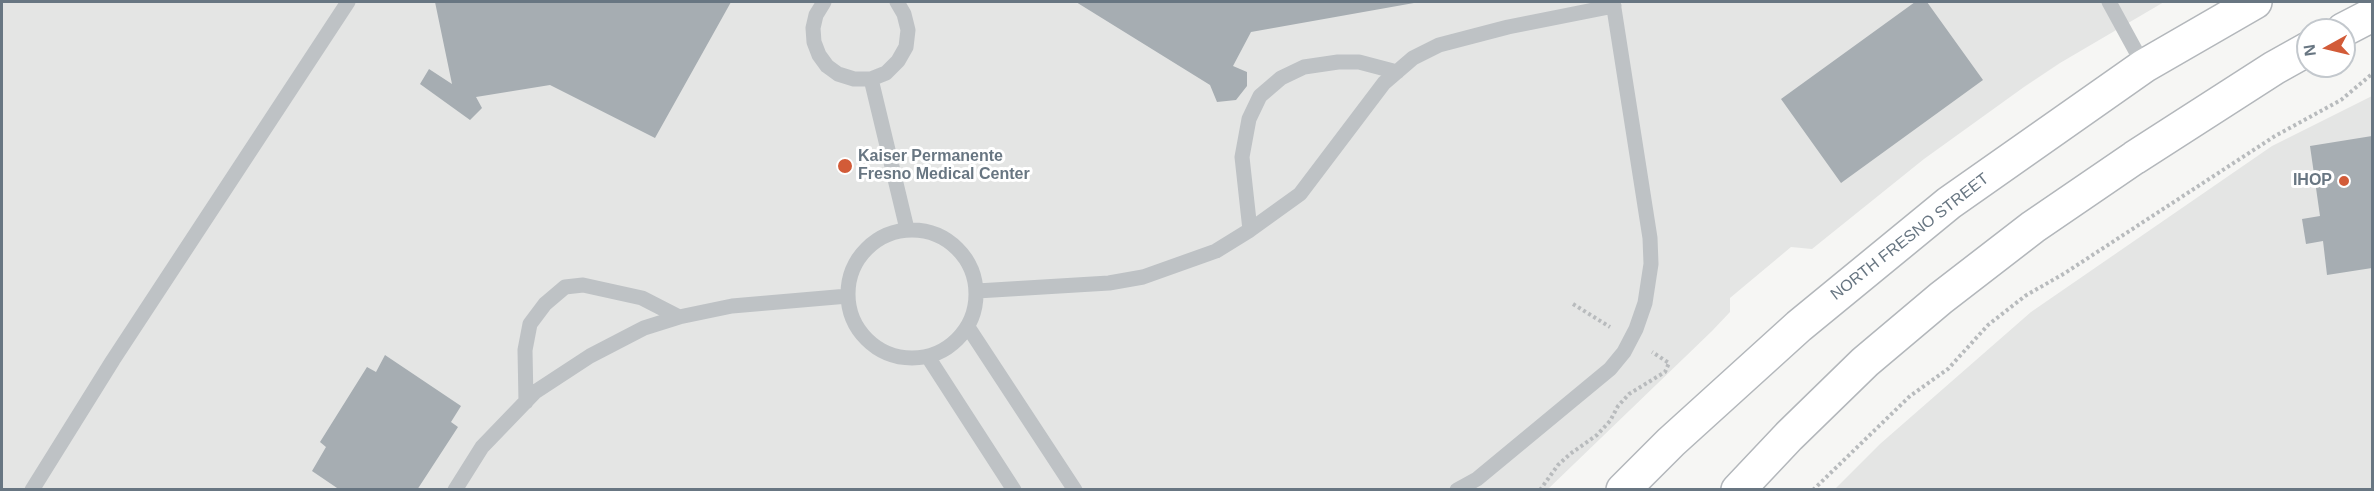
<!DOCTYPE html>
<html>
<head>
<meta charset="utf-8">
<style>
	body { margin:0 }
	#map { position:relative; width:2374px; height:491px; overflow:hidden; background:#f6f6f4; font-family:Arial,sans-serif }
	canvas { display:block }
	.frame { position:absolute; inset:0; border:3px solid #687682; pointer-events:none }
	.north { position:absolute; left:2296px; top:18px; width:60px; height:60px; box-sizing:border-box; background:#fff; border:2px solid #c3c8cd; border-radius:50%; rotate:262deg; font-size:16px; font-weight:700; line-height:24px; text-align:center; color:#687682 }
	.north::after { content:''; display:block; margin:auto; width:21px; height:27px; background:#d25b38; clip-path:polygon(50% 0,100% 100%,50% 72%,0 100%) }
</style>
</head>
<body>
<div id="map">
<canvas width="2374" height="491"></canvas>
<div class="frame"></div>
<div class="north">N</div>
</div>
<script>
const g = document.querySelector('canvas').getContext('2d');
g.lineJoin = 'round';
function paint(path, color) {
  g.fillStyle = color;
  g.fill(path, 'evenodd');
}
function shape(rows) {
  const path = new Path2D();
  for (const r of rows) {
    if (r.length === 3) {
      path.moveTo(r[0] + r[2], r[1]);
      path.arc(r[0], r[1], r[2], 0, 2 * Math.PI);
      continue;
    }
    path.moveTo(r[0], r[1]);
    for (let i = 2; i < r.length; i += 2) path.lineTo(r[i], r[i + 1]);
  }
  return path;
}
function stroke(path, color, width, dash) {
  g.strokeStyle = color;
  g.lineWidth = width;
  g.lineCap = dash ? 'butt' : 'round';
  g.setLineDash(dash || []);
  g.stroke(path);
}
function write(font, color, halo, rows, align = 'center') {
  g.font = font + ' Arial,sans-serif';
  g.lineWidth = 6;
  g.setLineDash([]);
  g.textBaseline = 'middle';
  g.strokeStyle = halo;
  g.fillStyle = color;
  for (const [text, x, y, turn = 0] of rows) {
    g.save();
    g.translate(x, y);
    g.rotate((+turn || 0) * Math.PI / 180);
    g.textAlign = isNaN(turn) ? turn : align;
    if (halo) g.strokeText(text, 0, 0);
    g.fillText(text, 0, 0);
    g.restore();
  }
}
const built = shape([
	[2,2,2164,2,2060,63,2024,87,1924,159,1812,249,1791,247,1730,298,1730,312,1712,331,1547,490,2,489],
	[2372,96,2372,489,1834,490,1880,444,2031,312,2272,146]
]);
const building = shape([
	[435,2,731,2,655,138,550,85,476,97,482,108,470,120,420,84,429,69,452,84],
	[1076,2,1414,2,1414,3,1251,32,1233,66,1247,72,1247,86,1236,100,1217,102,1210,85],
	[1915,2,1927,2,1983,80,1841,183,1781,99],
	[2372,136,2372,268,2327,275,2323,241,2306,244,2302,219,2320,216,2310,146],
	[385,355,461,406,451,422,458,427,417,490,340,490,312,471,326,447,320,442,367,367,376,372]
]);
const path = shape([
	[1573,304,1610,327],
	[1540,490,1558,465,1570,454,1597,435,1610,421,1618,406,1629,394,1665,372,1669,363,1652,352],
	[1813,490,1910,396,1948,369,1988,325,2025,296,2065,273,2275,136,2341,100,2372,74]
]);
const service = shape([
	[824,2,816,15,813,28,814,42,819,55,827,66,838,74,854,79,871,79,886,73,898,61,906,47,908,30,904,14,897,2],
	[2109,2,2144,66],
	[871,79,907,229],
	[912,294,64],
	[1250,230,1242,157,1249,119,1260,96,1281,78,1304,67,1338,62,1359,62,1397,72],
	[977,291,1109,283,1143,277,1216,251,1250,230,1300,194,1384,83,1413,58,1439,45,1508,27,1614,6],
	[968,327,1075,490],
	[928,357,1014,490],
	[526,402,525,350,530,324,545,304,565,287,583,285,642,298,679,317],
	[32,490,113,360,348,2],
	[455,490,482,447,535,392,590,356,644,328,679,317,732,306,848,296],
	[1457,490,1477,479,1610,369,1624,352,1636,329,1645,303,1651,264,1650,238,1613,2]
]);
const secondary = shape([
	[2343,30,2372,15],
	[1623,490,1671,442,1799,326,1949,203,2144,66,2255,2],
	[1738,490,1789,436,1865,362,1941,298,2033,227,2134,158,2274,68,2308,49]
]);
const markers = [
	[845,166,8,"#d25b38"],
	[2344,181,6,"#d25b38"]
];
const poiNames = [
	["Kaiser Permanente",858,157],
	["Fresno Medical Center",858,175],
	["IHOP",2332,181,"right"]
];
const streetNames = [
	["NORTH FRESNO STREET",1910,237,-38]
];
paint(built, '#e4e5e4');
paint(building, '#a6adb2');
stroke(secondary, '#b3b7bb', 36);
stroke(path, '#b8bbbd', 4, [3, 3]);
stroke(service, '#bec2c5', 15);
stroke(secondary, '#fff', 33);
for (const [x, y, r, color] of markers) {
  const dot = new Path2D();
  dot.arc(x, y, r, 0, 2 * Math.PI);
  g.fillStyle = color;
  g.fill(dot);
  stroke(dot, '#fff', 2);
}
write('bold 16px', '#687682', '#fff', poiNames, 'left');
write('16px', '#687682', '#fff', streetNames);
</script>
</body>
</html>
